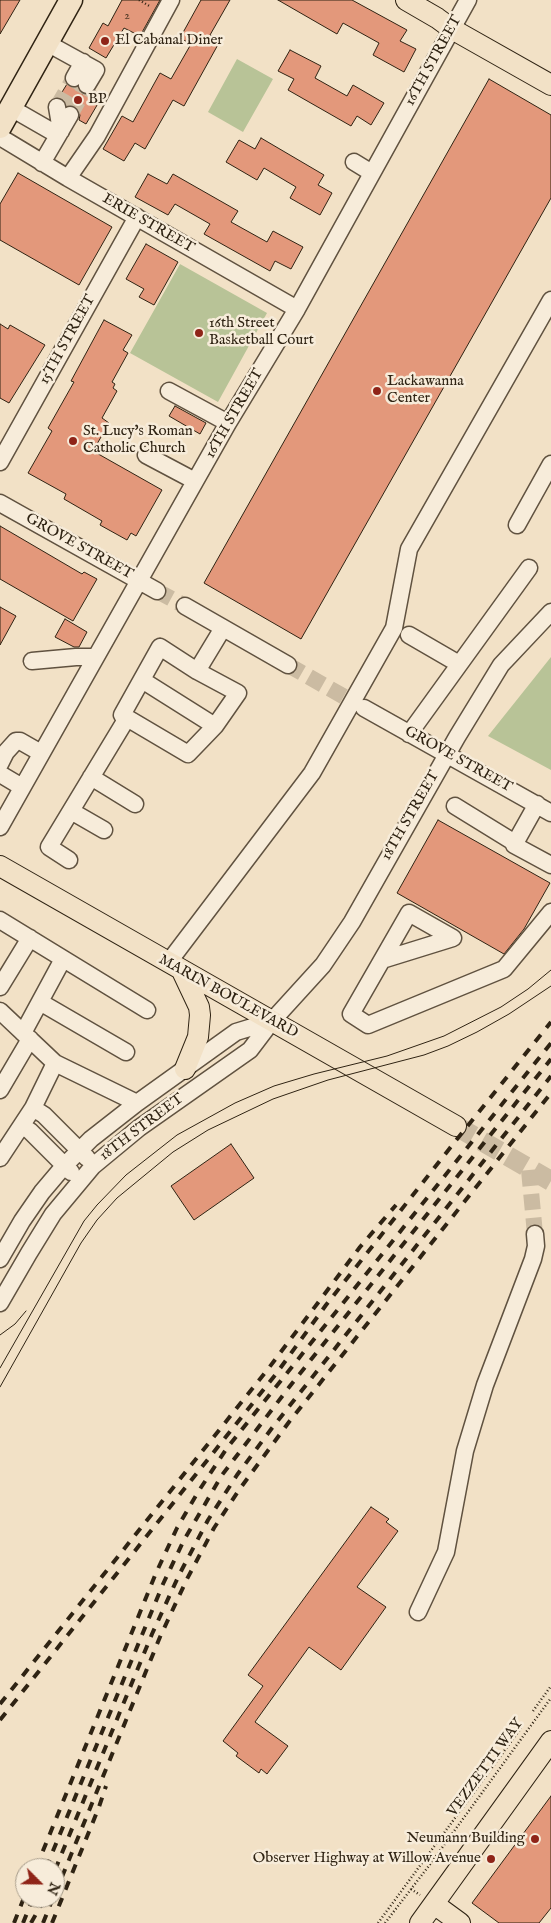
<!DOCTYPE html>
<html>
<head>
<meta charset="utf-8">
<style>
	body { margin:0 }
	#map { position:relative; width:551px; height:1923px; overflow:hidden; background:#f2e1c6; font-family:"IM FELL English",serif }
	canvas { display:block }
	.north { position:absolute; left:15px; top:1858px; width:50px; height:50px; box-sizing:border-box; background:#f7ecda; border:1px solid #a79c8a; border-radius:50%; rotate:113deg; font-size:14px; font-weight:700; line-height:20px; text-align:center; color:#2f2313 }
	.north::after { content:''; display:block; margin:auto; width:18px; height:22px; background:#8f2418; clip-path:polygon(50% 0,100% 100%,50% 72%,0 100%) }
</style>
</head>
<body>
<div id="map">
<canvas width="551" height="1923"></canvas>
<div class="north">N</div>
</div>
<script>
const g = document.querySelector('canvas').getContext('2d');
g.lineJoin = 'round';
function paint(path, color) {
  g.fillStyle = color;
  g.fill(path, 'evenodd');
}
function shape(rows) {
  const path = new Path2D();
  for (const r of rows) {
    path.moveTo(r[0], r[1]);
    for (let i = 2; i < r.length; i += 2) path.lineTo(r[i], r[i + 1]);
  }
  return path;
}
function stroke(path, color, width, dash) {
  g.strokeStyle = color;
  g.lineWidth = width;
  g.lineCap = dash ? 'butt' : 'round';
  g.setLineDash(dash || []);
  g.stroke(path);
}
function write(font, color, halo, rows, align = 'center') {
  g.font = font + ' "IM FELL English",serif';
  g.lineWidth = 5;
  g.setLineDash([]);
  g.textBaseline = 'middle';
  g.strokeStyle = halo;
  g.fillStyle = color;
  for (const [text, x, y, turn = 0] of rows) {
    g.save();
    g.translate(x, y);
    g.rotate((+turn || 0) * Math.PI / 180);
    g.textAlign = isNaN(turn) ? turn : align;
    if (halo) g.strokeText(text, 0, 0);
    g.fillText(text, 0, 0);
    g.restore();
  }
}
const green = shape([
	[237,59,273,79,243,132,208,112],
	[180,264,267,313,218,402,130,353],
	[551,657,551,770,488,736]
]);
const building = shape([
	[0,0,20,0,0,34,0,0],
	[122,0,160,0,140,36,124,28,106,58,89,48,103,23,108,26,122,0],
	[201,0,230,0,210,35,220,41,184,106,173,100,145,149,135,143,124,161,103,149,122,116,133,122,160,73,171,79,191,44,180,38,201,0],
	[278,0,352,0,407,30,400,41,416,49,404,72,373,55,379,43,343,23,337,34,278,0],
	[290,50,321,66,315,78,347,96,353,85,384,103,371,125,357,116,351,126,288,90,294,79,278,71,290,50],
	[489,79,551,115,551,198,301,639,204,583,489,79],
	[67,84,74,88,78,87,82,94,91,94,95,91,103,95,86,124,79,120,80,115,75,107,67,106,64,100,59,97,67,84],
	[261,138,324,175,318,185,332,193,320,215,290,198,296,187,264,168,257,180,226,162,239,140,255,149,261,138],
	[18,173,112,227,79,285,0,240,0,204,18,173],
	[148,174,167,184,173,174,238,211,231,222,267,242,273,231,303,247,291,269,275,261,270,271,204,234,210,224,175,204,168,215,135,197,148,174],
	[146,244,178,262,154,305,139,297,144,289,126,279,146,244],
	[104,320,132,335,123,350,128,353,112,382,115,384,113,388,117,391,102,418,109,423,93,451,162,490,136,536,131,533,127,540,100,525,102,521,64,499,66,494,28,473,52,431,48,428,74,382,71,381,104,320],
	[0,324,8,329,10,325,45,345,9,403,0,398,0,324],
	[175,406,206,423,200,434,169,416,175,406],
	[0,526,82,574,84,572,97,579,73,621,0,579,0,526],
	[0,607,16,616,0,645,0,607],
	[65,619,87,632,79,647,74,647,55,637,65,619],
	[438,820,550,883,524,929,504,954,397,893,438,820],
	[231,1144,254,1178,194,1220,171,1186,231,1144],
	[371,1507,389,1519,386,1522,398,1531,357,1587,386,1607,341,1670,309,1647,255,1722,288,1746,267,1774,261,1769,259,1773,236,1756,238,1753,223,1741,263,1686,248,1675,371,1507],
	[551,1796,551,1908,539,1923,499,1923,472,1903,551,1796]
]);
const minorTunnel = shape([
	[57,107,74,78],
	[70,115,87,85],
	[157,591,185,606],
	[288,665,364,708],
	[529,1170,535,1234]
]);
const majorTunnel = shape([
	[456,1126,551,1181]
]);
const path = shape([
	[139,0,151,7],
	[533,1711,551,1686],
	[411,1889,420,1895],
	[378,1923,521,1728],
	[385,1923,428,1867,551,1698]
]);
const minor = shape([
	[47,43,96,70,87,85],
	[74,78,83,62],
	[57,107,61,131],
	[11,108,58,135],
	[0,137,68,178,297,309],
	[354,162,372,173],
	[42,163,70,115],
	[68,178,97,136,171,0],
	[169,391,228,423],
	[146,455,195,481],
	[0,462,137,217],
	[0,503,157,591],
	[517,525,551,464],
	[185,606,288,665],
	[409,635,459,664],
	[160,647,197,671,238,693,215,726,188,754,122,715,160,647],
	[32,661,76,657,95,657],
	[197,671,223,628],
	[142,680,215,726],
	[364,708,551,813],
	[409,734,529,568],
	[0,764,6,752,16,741,20,741,41,753],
	[0,774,22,787],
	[91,777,135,804],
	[537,804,514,845,551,865],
	[455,806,515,843],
	[71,811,104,830],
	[0,827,228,423,297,309,468,0],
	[69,860,49,847,127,718],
	[0,920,147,1010],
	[382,960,453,938,409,913,382,960,351,1014,368,1025,504,969,551,912],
	[168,963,312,773,394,628,409,549,551,300],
	[0,987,30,938],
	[40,1002,126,1052],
	[0,1011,55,1063,33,1108,0,1158],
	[23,1033,63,959],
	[55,1063,137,1103],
	[0,1090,30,1039],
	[33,1108,44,1115,87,1158],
	[22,1126,30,1131,71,1172],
	[0,1259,22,1221,42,1192,64,1166,91,1139,137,1103,236,1032,272,1021],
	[0,1303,29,1253,53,1214,93,1166,139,1128,250,1050,272,1021,323,965,352,922,457,737,501,665,551,612],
	[418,1612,446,1552,465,1451,485,1385,533,1259,536,1246,535,1234]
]);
const major = shape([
	[406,0,437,18,452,29,551,85],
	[0,866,456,1126],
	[182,971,199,1007,200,1015,198,1037,185,1069],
	[434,1904,460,1923],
	[420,1923,551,1741]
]);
const highway = shape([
	[0,127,71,0]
]);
const tram = shape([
	[0,1335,15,1324,26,1311],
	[0,1368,84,1221,97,1205,126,1175,177,1135,235,1103,274,1086,314,1074,387,1056,444,1036,501,1007,528,989,551,970],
	[0,1387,81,1243,97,1220,117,1198,173,1152,208,1130,273,1099,328,1080,424,1055,448,1046,477,1032,509,1014,551,986]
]);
const rail = shape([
	[0,1704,268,1369,360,1247,396,1205],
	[0,1720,276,1374,326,1305,450,1148,551,1022],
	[36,1868,156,1573,177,1528,198,1492,227,1448,551,1043],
	[46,1868,163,1584,184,1540,222,1475,290,1386,551,1059],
	[55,1870,152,1634,179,1575,208,1520,237,1475,272,1428,551,1076],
	[55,1894,160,1637,187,1579,214,1528,239,1490,289,1422,551,1093],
	[14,1923,25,1895],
	[23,1923,33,1898],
	[31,1923,45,1898],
	[43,1923,53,1898],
	[52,1923,99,1807,106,1786]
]);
const markers = [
	[105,41,5,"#8f2418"],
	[78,100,5,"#8f2418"],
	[199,333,5,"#8f2418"],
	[377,391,5,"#8f2418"],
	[73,441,5,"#8f2418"],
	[535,1839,5,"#8f2418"],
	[491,1859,5,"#8f2418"]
];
const numberNames = [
	["2",127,17]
];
const poiNames = [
	["El Cabanal Diner",115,41],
	["BP",88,100],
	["16th Street",209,324],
	["Basketball Court",209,341],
	["Lackawanna",387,382],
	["Center",387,399],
	["St. Lucy's Roman",83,432],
	["Catholic Church",83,449],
	["Neumann Building",525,1839,"right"],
	["Observer Highway at Willow Avenue",481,1859,"right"]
];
const streetNames = [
	["16TH STREET",434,61,-61],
	["ERIE STREET",148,224,30],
	["15TH STREET",68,340,-61],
	["16TH STREET",235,414,-60],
	["GROVE STREET",79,547,29],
	["GROVE STREET",458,760,29],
	["18TH STREET",411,816,-60],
	["MARIN BOULEVARD",228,997,29],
	["18TH STREET",142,1128,-37],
	["VEZZETTI WAY",486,1768,-54]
];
paint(green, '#b8c397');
paint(building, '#e3987b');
stroke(building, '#2f2313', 1);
stroke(minorTunnel, '#cbbba2', 16, [16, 8]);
stroke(majorTunnel, '#cbbba2', 20, [20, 10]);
stroke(minor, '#605240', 19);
stroke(major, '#2f2313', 22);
stroke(highway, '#2f2313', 25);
stroke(path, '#2f2313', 2.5, [1, 2.5]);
stroke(minor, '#f7ecda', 16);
stroke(major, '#f2e1c6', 20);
stroke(highway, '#f2e1c6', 22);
stroke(tram, '#2f2313', 1);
stroke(rail, '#2f2313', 4, [9, 9]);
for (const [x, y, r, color] of markers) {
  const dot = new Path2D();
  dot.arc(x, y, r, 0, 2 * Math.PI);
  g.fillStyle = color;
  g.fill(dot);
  stroke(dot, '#f7ecda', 2);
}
write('12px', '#5c402d', null, numberNames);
write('15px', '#2f2313', '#f7ecda', poiNames, 'left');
write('15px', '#2f2313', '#f7ecda', streetNames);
</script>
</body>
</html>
